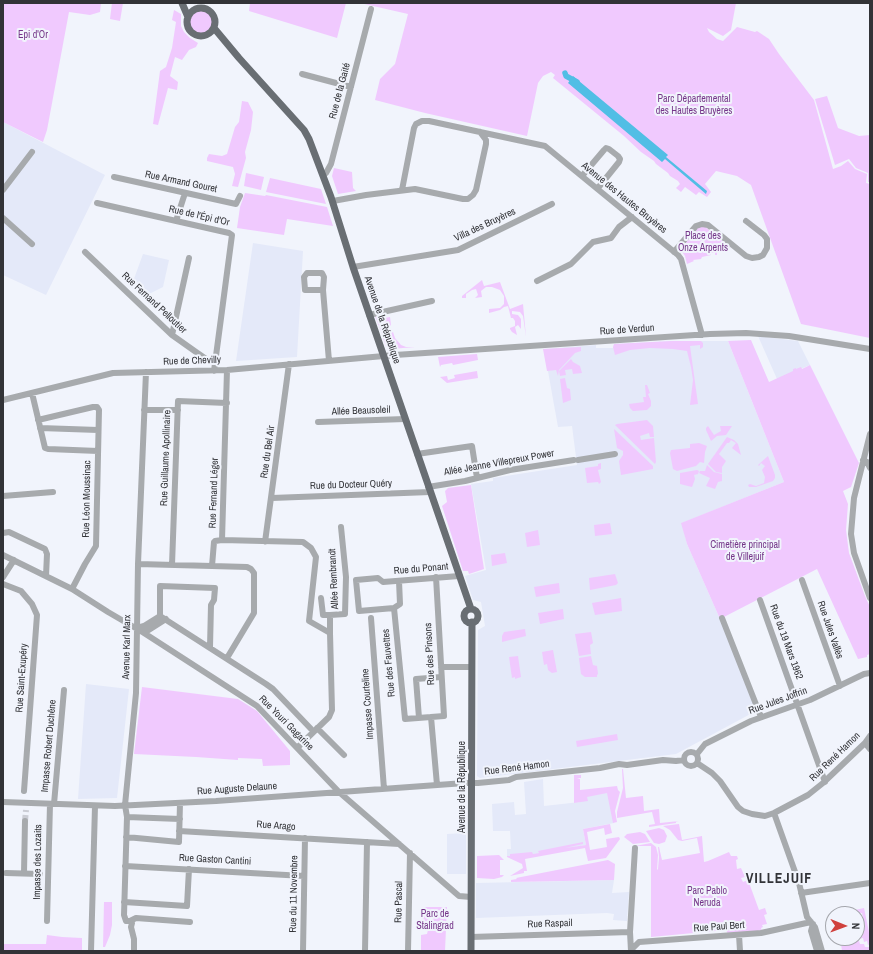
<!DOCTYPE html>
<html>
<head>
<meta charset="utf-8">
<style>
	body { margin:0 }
	#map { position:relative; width:873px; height:954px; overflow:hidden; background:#f1f4fc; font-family:"Archivo Narrow",sans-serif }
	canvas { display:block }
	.frame { position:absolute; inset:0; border:4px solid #323337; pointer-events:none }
	.north { position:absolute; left:825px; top:906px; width:40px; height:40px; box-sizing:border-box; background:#f1f4fc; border:1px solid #a5a7ad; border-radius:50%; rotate:91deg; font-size:11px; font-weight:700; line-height:16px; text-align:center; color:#323337 }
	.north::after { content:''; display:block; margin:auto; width:14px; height:18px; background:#d0413d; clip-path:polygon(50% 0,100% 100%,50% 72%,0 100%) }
</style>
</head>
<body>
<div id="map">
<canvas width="873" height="954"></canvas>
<div class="frame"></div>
<div class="north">N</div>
</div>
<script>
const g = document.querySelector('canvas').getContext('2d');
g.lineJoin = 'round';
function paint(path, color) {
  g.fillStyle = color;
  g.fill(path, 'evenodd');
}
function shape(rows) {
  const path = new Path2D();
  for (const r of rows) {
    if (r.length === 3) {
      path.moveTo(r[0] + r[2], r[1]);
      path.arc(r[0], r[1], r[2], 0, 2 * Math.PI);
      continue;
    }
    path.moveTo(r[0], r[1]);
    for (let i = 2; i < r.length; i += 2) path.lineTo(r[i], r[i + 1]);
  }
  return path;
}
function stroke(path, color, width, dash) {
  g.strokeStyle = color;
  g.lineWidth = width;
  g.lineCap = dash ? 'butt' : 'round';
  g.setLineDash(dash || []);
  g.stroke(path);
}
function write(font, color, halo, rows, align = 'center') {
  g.font = font + ' "Archivo Narrow",sans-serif';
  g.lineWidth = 4;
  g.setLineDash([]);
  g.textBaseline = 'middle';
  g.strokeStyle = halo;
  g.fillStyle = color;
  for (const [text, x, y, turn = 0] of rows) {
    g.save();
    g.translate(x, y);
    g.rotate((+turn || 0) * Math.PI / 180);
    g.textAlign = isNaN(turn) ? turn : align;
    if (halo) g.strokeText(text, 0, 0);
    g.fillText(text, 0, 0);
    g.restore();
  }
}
const built = shape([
	[3,122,105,175,46,295,3,275],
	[253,243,303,251,297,357,236,361],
	[143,254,169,260,163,287,143,297,131,287],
	[758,336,798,341,810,365,777,379],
	[672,341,728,341,784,482,682,523,687,544,720,619,756,711,676,754,480,778,477,776,478,630,485,626,481,602,473,600,465,576,486,570,471,484,493,481,493,478,577,465,572,426,558,427,544,349,596,345,596,348,613,348,614,344],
	[86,684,129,689,117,798,78,799],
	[543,779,544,806,580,802,580,795,612,791,614,823,583,829,586,845,524,856,507,856,507,849,511,849,510,831,493,831,492,804,514,802,515,815,526,814,524,782],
	[466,833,466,874,447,874,447,834],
	[614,880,612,893,629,892,627,921,613,920,614,914,607,913,476,918,476,883]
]);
const green = shape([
	[3,3,101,3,100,12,90,15,69,12,47,130,43,142,3,122],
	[112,3,123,3,120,21,110,19],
	[250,3,346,3,337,38,249,11],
	[360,3,736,3,731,30,723,36,707,28,709,32,717,39,723,41,737,27,755,32,757,31,769,39,779,54,814,100,833,169,841,166,848,161,855,169,867,174,866,183,870,184,870,338,801,324,751,185,737,176,716,171,705,184,711,192,707,197,699,192,696,195,685,187,681,192,676,188,680,184,678,181,670,176,668,173,656,164,654,161,641,152,624,136,553,78,555,75,551,72,543,76,538,83,527,136,425,113,375,100,380,79,395,64,408,14],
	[174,10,181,14,181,26,184,32,190,38,198,43,196,47,189,50,182,60,175,57,170,76,178,82,177,90,168,88,158,125,153,124,160,71,166,67,172,48,176,22,172,20],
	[201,22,12],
	[827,96,838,128,859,136,870,135,870,182,868,182,868,173,856,168,849,159,835,165,815,99],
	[242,101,248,102,253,112,251,130,245,152,246,158,238,187,232,186,235,174,233,167,207,161,207,158,209,154,222,156,227,154,235,127,239,122],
	[334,168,352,172,353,188,356,191,338,194,332,176],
	[246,173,264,177,261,190,244,186],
	[270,178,321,189,326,204,266,192],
	[245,193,265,196,266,195,327,207,333,226,287,219,284,235,237,228,240,207],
	[704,226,731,247,718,251,717,252,717,255,715,255,715,253,711,253,711,255,702,257,701,259,693,260,694,261,687,264,685,256,680,249,698,227],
	[482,280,484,286,500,282,510,309,523,304,526,337,523,316,520,312,512,311,512,314,518,315,521,319,521,329,518,325,515,327,517,335,512,332,510,329,510,328,515,326,515,321,513,318,511,318,508,306,504,307,500,310,489,313,489,309,500,308,504,304,504,296,500,290,492,287,486,287,481,291,482,297,475,298,478,295,476,289,472,290,466,294,466,298,462,298,462,296],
	[378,315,379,319,390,317,391,325,382,334,375,316],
	[393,332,395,338,401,345,406,347,415,347,391,349,386,346,382,336],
	[751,340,769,382,793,371,793,369,796,368,796,369,801,367,802,369,810,365,859,463,851,487,843,491,848,504,846,530,849,553,865,596,870,607,870,654,867,655,867,657,858,659,817,569,720,619,687,544,681,523,784,482,728,341],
	[672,341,701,341,703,343,703,347,700,349,700,345,690,346,698,404,690,405,693,380,691,367,687,351,673,349,650,348,630,350,615,355,613,347,614,344],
	[581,347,581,351,575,353,559,370,558,376,556,370,547,371,543,349],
	[477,354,478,360,453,365,452,363,441,365,440,367,438,357],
	[571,359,573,362,580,366,582,373,573,374,572,369,565,370,566,375,560,376,559,371],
	[477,371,478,378,447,383,440,377,447,376,448,380,455,378,454,375],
	[565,378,567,388,570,389,571,400,563,403,560,379],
	[645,385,647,385,650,393,648,394,651,401,651,406,647,410,633,411,630,408,629,404,644,402,643,397,646,397],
	[647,420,653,426,654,437,650,437,649,433,640,436,641,440,654,438,656,462,655,464,615,425,617,424],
	[708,426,714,435,721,431,720,426,732,426,726,435,717,436,711,441,706,430,706,428],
	[614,429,653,466,653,469,621,475,619,461,623,455,623,451,617,448],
	[727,437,734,440,738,444,741,455,732,448,736,443,731,440,729,443,727,443,719,454,726,461,722,467,722,473,716,472,708,464],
	[699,443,707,446,705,452,704,463,700,462,696,466,677,471,673,469,670,453,671,450,690,448,690,444],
	[768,456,775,475,775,478,773,481,756,487,749,487,748,485,750,484,756,486,764,483,765,477,762,470,765,466,761,463,759,466,758,465],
	[601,463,601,469,598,470,601,482,599,484,598,482,587,483,585,468,598,466,598,464],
	[707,465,714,472,722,474,722,481,718,482,715,489,706,486,710,478,699,473,700,471,705,471],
	[697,470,699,471,698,474,694,475,695,479,692,487,680,484,680,473],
	[471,485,484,569,469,574,468,571,463,571,442,506,447,502,445,491,448,488],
	[610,523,612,534,595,536,594,525],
	[538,530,540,545,527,547,525,533],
	[505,553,507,563,492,566,491,555],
	[615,574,618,583,616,585,590,590,589,578],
	[559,583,560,593,536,597,534,587],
	[621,598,622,611,595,615,592,603],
	[563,609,564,619,540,624,538,613],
	[525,629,526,636,502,642,502,636,504,632],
	[591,632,593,643,590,645,591,654,579,656,575,634],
	[553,650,557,672,552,673,548,670,547,664,544,665,542,652],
	[518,656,521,677,515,679,515,677,512,678,509,657],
	[591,656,593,665,597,666,598,674,597,675,597,677,585,677,581,674,579,658],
	[142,687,238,699,257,711,290,751,290,765,263,766,262,759,238,758,238,760,196,757,134,754],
	[617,734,618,740,577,747,576,741],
	[622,769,623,769,626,798,643,796,644,811,659,809,660,823,679,821,676,821,676,823,649,827,649,825,655,824,652,812,617,818,617,812,623,788],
	[574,775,581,775,581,778,577,778,580,779,580,790,617,786,618,790,620,792,615,811,617,822,613,823,607,793,587,797,588,801,574,803],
	[610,824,612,833,605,835,604,828,587,832,590,850,607,847,606,839,619,837,620,839,606,858,588,861,585,848,525,859,527,871,524,871,524,873,510,876,523,868,522,864,507,857,507,856,510,856,510,854,532,852,533,854,539,853,538,851,583,842,583,844,565,848,586,845,583,829],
	[679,824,682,840,702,836,704,862,708,861,729,852,731,856,737,856,738,859,736,860,737,869,741,868,745,877,741,878,743,882,748,880,759,910,765,908,767,914,764,915,767,924,762,925,763,927,761,928,762,932,728,934,726,930,651,937,651,846,635,846,651,843,656,847,658,855,657,870,658,869,659,857,658,847,659,847,662,860,700,853,697,838,682,841,678,840,670,830,663,826],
	[659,828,664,830,667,836,665,842,659,844,654,843,646,831],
	[640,832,645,834,650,842,633,844,624,837,627,834],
	[499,855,504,860,500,860,500,875,504,875,502,877,494,879,477,878,477,856],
	[608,860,615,864,614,880,511,882,511,880,517,879,516,878],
	[104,902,112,902,112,925,110,935,105,947,103,947],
	[424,907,447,907,445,951,421,951,421,935,427,934,428,930,427,927,421,926],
	[864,908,870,937,870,944,868,945,867,941,864,942,863,938,859,939,858,935,862,934,861,929,865,928,862,913,837,914],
	[47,935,62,937,82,938,82,951,3,951,3,944,46,944],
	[847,938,855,938,856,941,859,941,860,944,864,944,865,947,869,947,870,951,842,951,841,944,848,941]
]);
const water = shape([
	[573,76,668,155,666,157,707,191,706,194,665,159,662,162,568,83]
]);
const canal = shape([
	[565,73,566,76,577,82]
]);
const minorTunnel = shape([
	[25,821,26,810]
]);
const minor = shape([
	[302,74,351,87],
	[323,175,326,173,331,164,371,9],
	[582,176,604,150,606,148,609,149,618,156,620,159,619,162,598,188],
	[114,177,236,204,240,196],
	[3,190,32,152],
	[402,190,414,128,416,124,422,121,429,121,545,146,678,255,681,259,702,335],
	[333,201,366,195,415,189,463,199,468,199,473,195,476,190,486,144,486,140,480,132],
	[97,203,229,233,232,235,214,371],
	[3,218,32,244],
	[176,221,185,193],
	[85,252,172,335,196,352,209,361,215,362],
	[674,252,696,226,702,224,708,225,746,256,752,258,759,257,763,255,767,248,767,239,764,235,746,221],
	[353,267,458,250,552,204],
	[537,281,571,264,593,242,611,238,619,227,632,217],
	[323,290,305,290,304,277,307,273,322,273,324,277,323,290,329,361],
	[369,315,432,301],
	[172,335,189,258],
	[32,393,45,448,48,449,98,451],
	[3,400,113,373,227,370,395,355,710,334,746,333,789,336,870,349],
	[144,410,178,410],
	[38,420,93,407,97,407,99,410,96,546,85,564,72,589],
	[318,422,405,419],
	[40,428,98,430],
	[870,434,854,498,851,534,854,553,870,598],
	[417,454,472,446,477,478],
	[578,460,615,454],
	[863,460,867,462,870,468],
	[428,487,465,481,510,470,574,460],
	[3,496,53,492],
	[272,498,430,492],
	[3,533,9,532,45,549,47,554,46,576],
	[222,540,227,370],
	[265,542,289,364],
	[3,555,72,589,108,612,144,633,257,706,339,792,459,896,471,897],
	[138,564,212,566,214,542,215,541,222,540,303,542,311,548,316,557,309,621,330,633,332,710,329,717,297,748],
	[172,565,178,401,227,403],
	[212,566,247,567,251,569,254,573,254,613,227,658],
	[3,577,14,560],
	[802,580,840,686],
	[399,581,400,604,394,608,405,719,444,716,436,577],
	[3,584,21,591,32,604,37,615,24,791],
	[321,598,323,615,330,615],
	[760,600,825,782],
	[394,608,359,611,356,580,378,578,383,582,459,576],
	[160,616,266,684,273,689,313,731],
	[160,616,160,586,215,588,214,600,211,605,210,647],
	[371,618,384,789],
	[722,618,761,717],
	[137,628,144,626,160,616],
	[144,633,166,619],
	[330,633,330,615,345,614,346,577,341,527],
	[441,667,472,667],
	[431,717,437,785],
	[419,718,416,679,441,677],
	[317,728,344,755],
	[865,743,870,749],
	[691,759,7],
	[697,754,705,744,751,721,810,700,864,674,870,673],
	[697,763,712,773,720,781,738,807,743,811,752,814,765,816,774,813,808,795,823,783,865,743,870,736],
	[3,802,115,806,216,801,465,783,478,783,509,780,516,777,600,768,619,764,627,765,663,760,676,761,684,760],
	[54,804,64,690],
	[774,813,799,883,807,917,815,927,822,951],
	[127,817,180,819],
	[179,831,399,844],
	[126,837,179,842,180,803],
	[125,866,304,876],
	[6,873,40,874],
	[24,873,25,821],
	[801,893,870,883],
	[124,902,187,906,189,869],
	[47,921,50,804],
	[126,921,124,915,127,817,125,805,136,693,138,564,146,372],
	[127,921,130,921,132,923,131,927,134,939,134,951],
	[130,921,136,918,190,922],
	[813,924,811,931,817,951],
	[739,935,740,951],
	[471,937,630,932],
	[631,950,639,942,761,933,811,922],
	[91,951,95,806],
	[303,951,305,838],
	[365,951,367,842],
	[408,951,410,853],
	[631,951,630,932,635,848]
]);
const major = shape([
	[182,3,188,17],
	[201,22,14],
	[214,28,239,58,304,130,309,139,331,197,353,267,471,609],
	[471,616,7],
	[471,951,472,622]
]);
const parkNames = [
	["Epi d'Or",33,35],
	["Parc Départemental",694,99],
	["des Hautes Bruyères",694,111],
	["Place des",703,236],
	["Onze Arpents",703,248],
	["Cimetière principal",745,545],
	["de Villejuif",745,557],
	["Parc Pablo",707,891],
	["Neruda",707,903],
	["Parc de",435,914],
	["Stalingrad",435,926]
];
const streetNames = [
	["Rue de la Gaité",340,91,-75],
	["Rue Armand Gouret",181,182,12],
	["Avenue des Hautes Bruyères",624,198,39],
	["Rue de l'Épi d'Or",199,216,13],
	["Villa des Bruyères",485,225,-25],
	["Rue Fernand Pelloutier",154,303,43],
	["Avenue de la République",382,320,71],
	["Rue de Verdun",627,330,-4],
	["Rue de Chevilly",192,361,-2],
	["Allée Beausoleil",361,411,-2],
	["Rue du Bel Air",268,452,-82],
	["Rue Guillaume Apollinaire",166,458,-88],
	["Allée Jeanne Villepreux Power",499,463,-10],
	["Rue du Docteur Quéry",351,485,-2],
	["Rue Fernand Léger",214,493,-88],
	["Rue Léon Moussinac",87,499,-89],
	["Rue du Ponant",421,569,-5],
	["Allée Rembrandt",334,579,-93],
	["Rue Jules Vallès",830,630,71],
	["Rue du 19 Mars 1962",786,642,70],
	["Avenue Karl Marx",127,647,-89],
	["Rue des Pinsons",430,654,-93],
	["Rue des Fauvettes",389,663,-95],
	["Rue Saint-Exupéry",22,678,-86],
	["Rue Jules Joffrin",778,701,-20],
	["Impasse Courteline",368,704,-94],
	["Rue Youri Gagarine",286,723,45],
	["Impasse Robert Duchêne",49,746,-85],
	["Rue René Hamon",835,757,-44],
	["Rue René Hamon",517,768,-7],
	["Avenue de la République",462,787,-90],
	["Rue Auguste Delaune",237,789,-4],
	["Rue Arago",276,826,4],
	["Rue Gaston Cantini",215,860,3],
	["Impasse des Lozaits",38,862,-89],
	["Rue du 11 Novembre",294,894,-89],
	["Rue Pascal",399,902,-89],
	["Rue Raspail",550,924,-2],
	["Rue Paul Bert",719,927,-4]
];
const districtNames = [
	["VILLEJUIF",779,879]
];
paint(built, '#e4e9f9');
paint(green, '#f0c9fe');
paint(water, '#51bee5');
stroke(canal, '#51bee5', 5.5);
stroke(minorTunnel, '#cbcdd5', 6, [6, 3]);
stroke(minor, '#a7aaad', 6);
stroke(major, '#696e73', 7);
write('10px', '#753689', '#f1f4fc', parkNames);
write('10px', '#323337', '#f1f4fc', streetNames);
g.letterSpacing = '1px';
write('bold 14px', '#323337', '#f1f4fc', districtNames);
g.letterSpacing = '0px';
</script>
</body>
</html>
